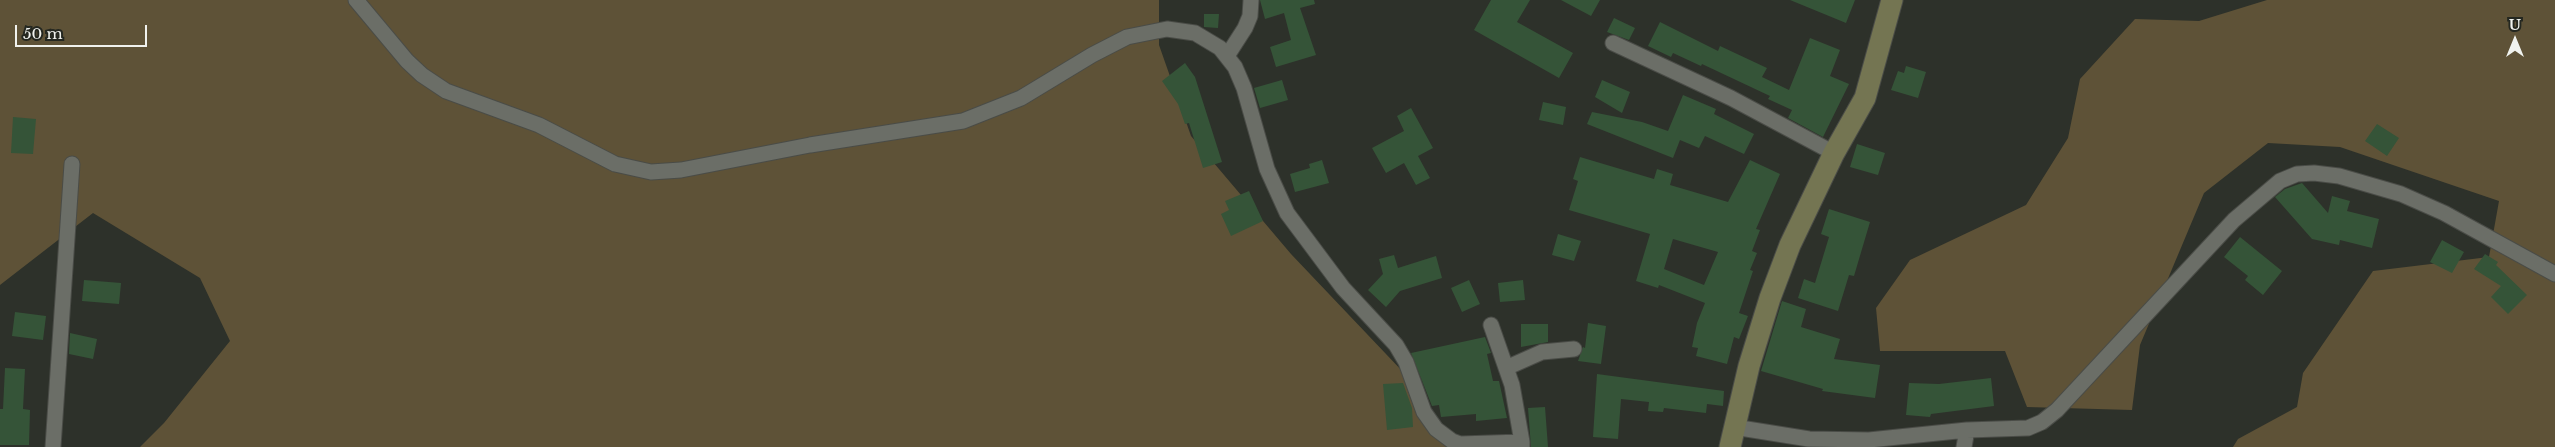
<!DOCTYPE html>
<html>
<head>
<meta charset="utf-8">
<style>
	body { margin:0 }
	#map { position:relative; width:2555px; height:447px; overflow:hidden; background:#2d312a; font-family:"Libre Baskerville",serif }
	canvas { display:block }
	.north { position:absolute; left:2490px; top:15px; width:50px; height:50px; -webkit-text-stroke:4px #242720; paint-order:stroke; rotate:0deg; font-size:14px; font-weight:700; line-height:20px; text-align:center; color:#f0f2ee }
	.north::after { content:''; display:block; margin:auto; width:18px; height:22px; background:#f0f2ee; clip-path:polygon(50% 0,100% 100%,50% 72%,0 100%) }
	.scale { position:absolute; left:15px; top:25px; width:132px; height:22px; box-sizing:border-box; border:2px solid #f0f2ee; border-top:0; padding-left:6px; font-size:15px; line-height:18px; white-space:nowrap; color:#f0f2ee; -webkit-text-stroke:4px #242720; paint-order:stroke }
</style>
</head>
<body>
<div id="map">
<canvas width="2555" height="447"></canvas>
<div class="north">U</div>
<div class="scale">50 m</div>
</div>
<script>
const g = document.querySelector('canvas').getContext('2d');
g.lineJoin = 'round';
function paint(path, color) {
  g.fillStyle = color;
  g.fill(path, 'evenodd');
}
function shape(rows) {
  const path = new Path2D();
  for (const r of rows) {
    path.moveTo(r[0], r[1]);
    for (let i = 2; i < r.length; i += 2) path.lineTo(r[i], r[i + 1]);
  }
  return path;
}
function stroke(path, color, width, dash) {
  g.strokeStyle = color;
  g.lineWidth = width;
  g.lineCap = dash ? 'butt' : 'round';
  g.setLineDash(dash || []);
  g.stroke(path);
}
const green = shape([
	[0,0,1159,0,1159,45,1191,136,1291,254,1405,374,1448,447,140,447,164,423,230,341,200,278,93,213,0,285],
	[2267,0,2555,0,2555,447,2233,447,2238,439,2297,407,2303,373,2373,271,2489,257,2499,201,2340,147,2268,143,2204,193,2140,345,2132,410,2027,407,2005,351,1880,351,1876,308,1910,260,2026,205,2068,138,2080,79,2135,19,2199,21]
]);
const building = shape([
	[1260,0,1314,0,1315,4,1300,8,1316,55,1276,67,1270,47,1291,40,1284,13,1265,19],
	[1491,0,1530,0,1517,22,1573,53,1559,78,1474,30],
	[1561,0,1600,0,1591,16],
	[1790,0,1855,0,1846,23],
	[1204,14,1219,14,1218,28,1204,27],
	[1614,18,1635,28,1629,40,1607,32],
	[1660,22,1718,51,1720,46,1767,68,1762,77,1789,90,1810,38,1840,50,1830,76,1849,84,1823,137,1788,118,1792,110,1768,99,1770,96,1702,64,1701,66,1673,53,1671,57,1648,46],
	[1185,63,1195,77,1222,162,1203,168,1189,123,1185,124,1178,104,1162,81],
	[1906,66,1926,72,1918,98,1891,90,1898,71,1904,73],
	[1282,80,1288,100,1260,108,1254,88],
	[1602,80,1630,92,1622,113,1595,97],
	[1683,95,1716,109,1714,114,1754,134,1744,154,1705,136,1699,148,1680,140,1673,158,1587,124,1592,112,1642,122,1668,131],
	[1543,102,1566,107,1563,125,1539,120],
	[1411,108,1433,148,1418,156,1430,178,1416,185,1404,163,1386,173,1372,148,1404,131,1397,116],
	[13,117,36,119,33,154,11,153],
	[2377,124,2399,138,2387,156,2365,141],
	[1857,144,1885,153,1878,175,1850,167],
	[1580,157,1654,179,1657,169,1673,174,1670,185,1728,202,1750,160,1780,174,1756,229,1760,230,1752,251,1757,253,1750,270,1753,271,1739,313,1748,316,1739,339,1734,337,1727,364,1696,356,1698,348,1692,347,1697,323,1705,303,1659,285,1658,288,1636,281,1650,234,1569,210,1578,181,1573,179],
	[1673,239,1718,252,1704,285,1664,269],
	[1322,160,1329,183,1295,192,1290,174,1310,168,1309,164],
	[2302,183,2328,213,2332,196,2350,201,2347,211,2379,219,2372,248,2340,240,2339,245,2312,239,2275,197,2285,189],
	[1249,191,1263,221,1231,236,1221,214,1229,210,1225,201],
	[1829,209,1870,222,1854,276,1849,275,1838,311,1798,298,1804,279,1815,283,1829,237,1821,234],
	[1558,234,1581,241,1574,261,1552,255],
	[2240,237,2282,271,2263,295,2245,280,2248,276,2224,257],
	[2442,240,2464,252,2452,273,2430,262],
	[2485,254,2498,262,2496,265,2527,295,2508,314,2491,297,2501,286,2474,269],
	[1394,255,1398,268,1436,256,1442,278,1400,291,1386,307,1368,290,1383,274,1379,259],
	[84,280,121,283,119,304,82,301],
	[1469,280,1480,304,1462,312,1451,288],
	[1523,280,1525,300,1500,302,1498,283],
	[1782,301,1806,309,1801,327,1840,339,1834,359,1880,365,1875,398,1822,391,1823,389,1761,371],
	[15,312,46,316,43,340,12,336],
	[1588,323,1606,326,1601,364,1578,361,1583,347,1585,348],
	[1521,324,1548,324,1548,342,1521,347],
	[70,333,97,339,93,359,69,354],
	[1485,337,1491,353,1487,354,1493,381,1499,381,1507,418,1476,421,1476,414,1441,417,1439,405,1432,406,1411,353],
	[5,368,25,369,23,409,30,410,29,445,0,445,0,409,3,409],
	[1597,374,1724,391,1723,406,1707,404,1706,413,1664,408,1663,412,1648,411,1649,402,1621,399,1618,439,1593,437],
	[1991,378,1994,406,1931,414,1930,417,1906,415,1909,383,1939,384],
	[1403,383,1412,408,1413,427,1387,430,1383,384],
	[1545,407,1548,447,1531,447,1528,408]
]);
const street = shape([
	[356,0,407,61,422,75,446,91,539,125,615,164,651,172,681,170,810,145,963,121,1021,98,1092,55,1127,37,1167,29,1195,33,1220,48,1235,67,1244,88,1267,169,1287,213,1343,288,1396,345,1406,362,1424,412,1436,429,1452,441,1460,444,1522,442,1522,447],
	[1613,43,1731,98,1834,153],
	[1227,56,1245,28,1250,16,1251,0],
	[1491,325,1512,385,1522,442],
	[1506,368,1542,352,1574,349],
	[1734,427,1809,439,1869,440,1967,430,1964,447],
	[1967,430,2028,428,2042,422,2057,410,2234,220,2280,181,2297,174,2314,173,2339,176,2401,194,2444,213,2555,274],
	[53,447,72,164]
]);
const secondary = shape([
	[1730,447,1749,366,1770,298,1790,245,1834,153,1865,98,1892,0]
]);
paint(green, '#5e5237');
paint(building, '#355438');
stroke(street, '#4a4c47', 17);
stroke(secondary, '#4a4c47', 23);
stroke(street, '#6b6e67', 15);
stroke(secondary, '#747552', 21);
</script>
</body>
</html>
